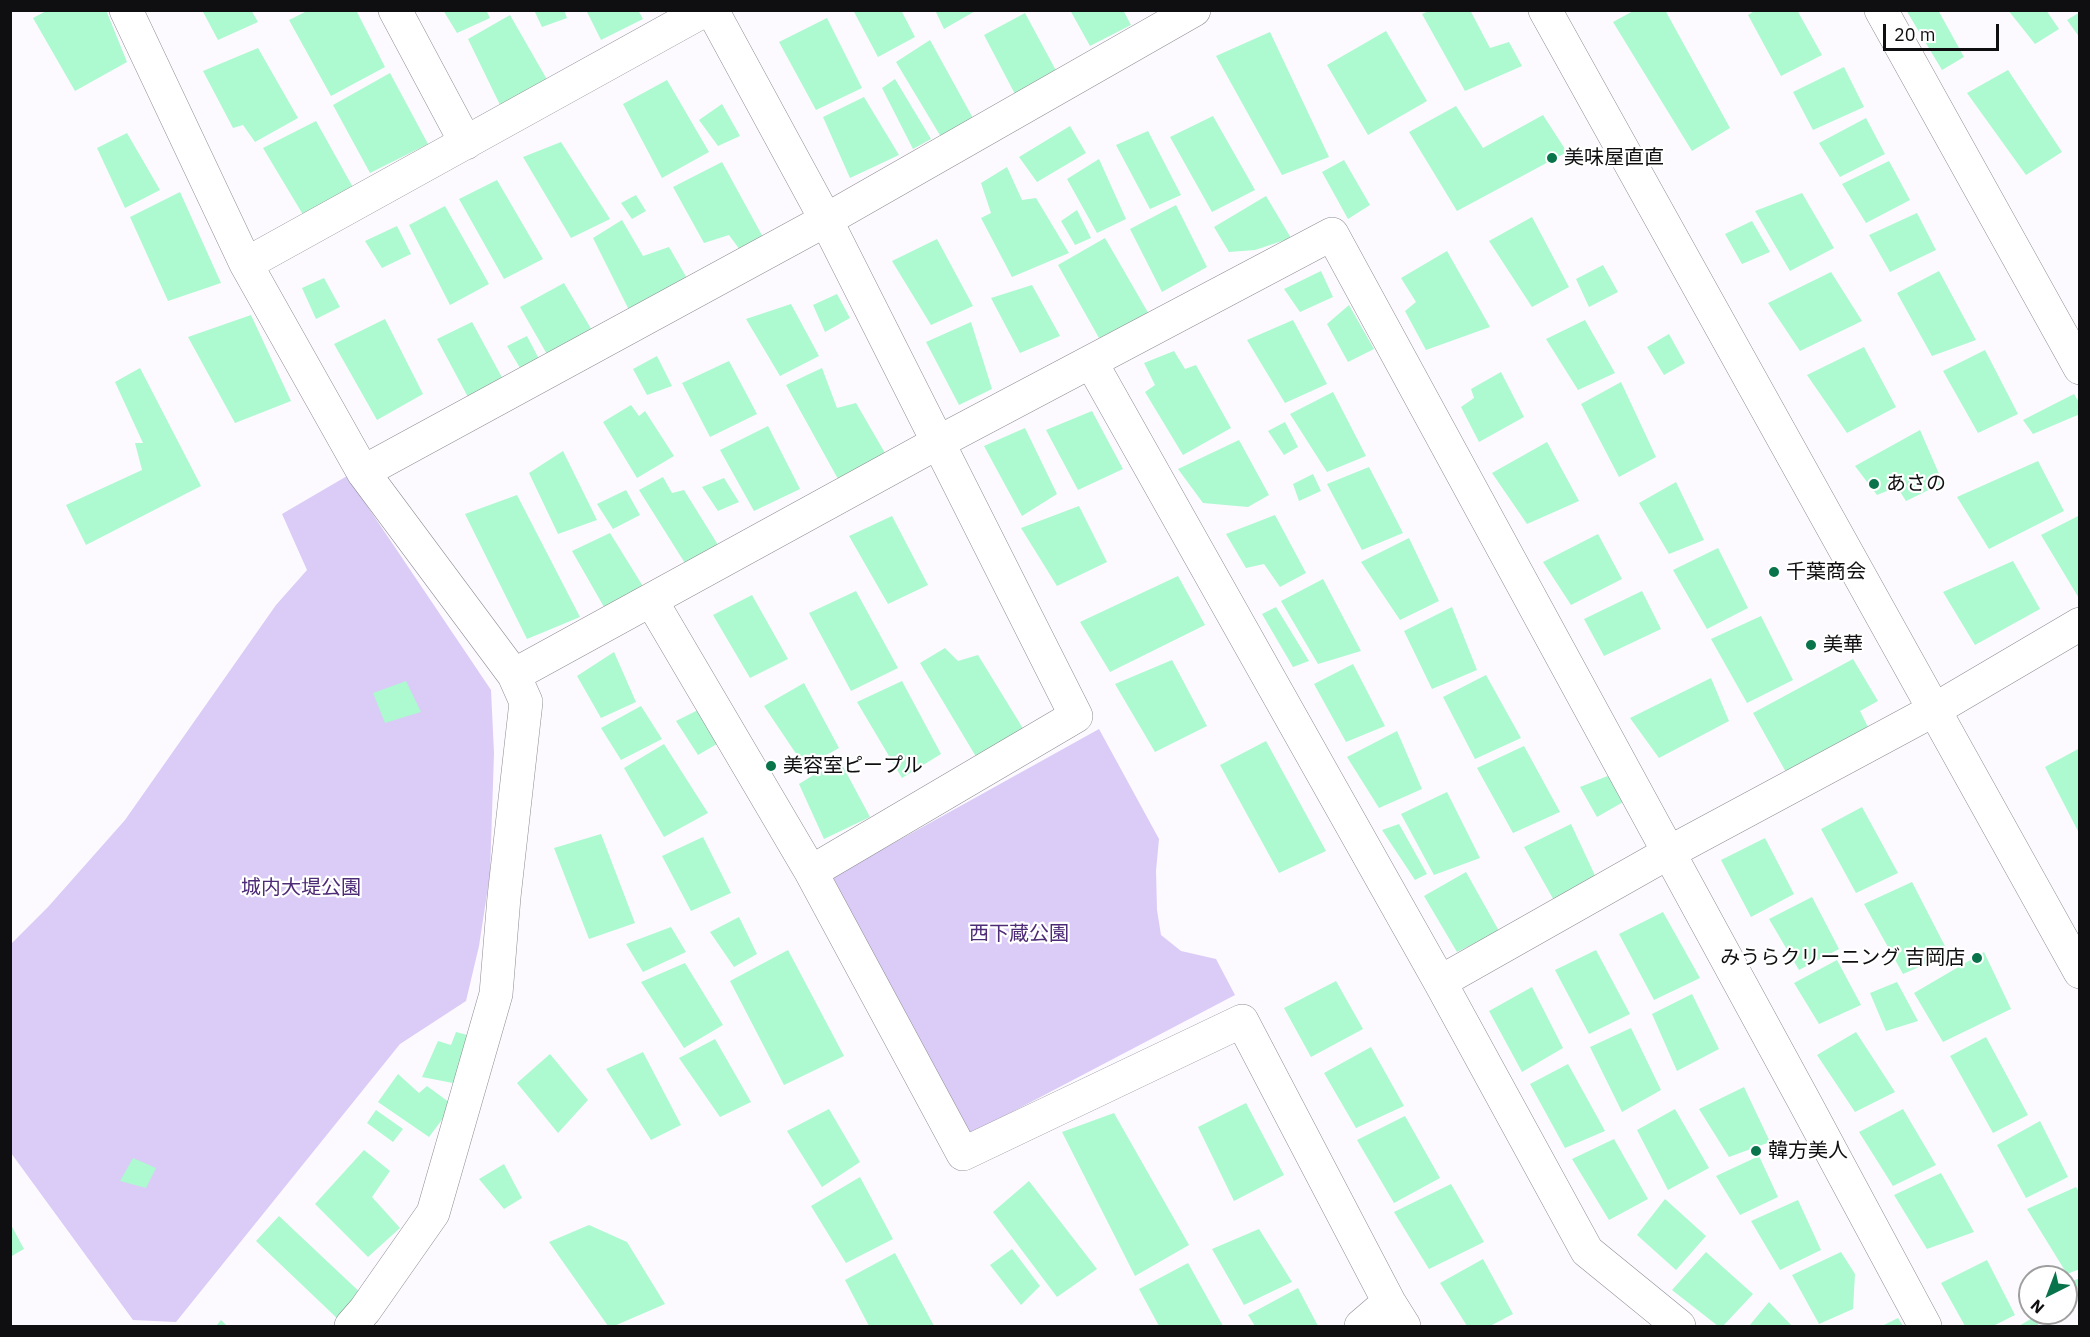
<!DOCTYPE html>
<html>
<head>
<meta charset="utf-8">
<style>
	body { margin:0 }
	#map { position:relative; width:2090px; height:1337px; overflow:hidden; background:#fcfaff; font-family:"IBM Plex Sans",sans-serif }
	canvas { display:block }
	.frame { position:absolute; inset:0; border:12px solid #0f0f11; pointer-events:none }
	.north { position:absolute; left:2018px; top:1265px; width:60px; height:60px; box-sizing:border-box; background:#fff; border:2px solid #9f9fa0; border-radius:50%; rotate:222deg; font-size:16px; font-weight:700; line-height:24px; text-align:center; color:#0f0f11 }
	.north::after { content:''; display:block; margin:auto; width:21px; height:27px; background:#09734b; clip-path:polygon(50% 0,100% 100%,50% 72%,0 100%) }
	.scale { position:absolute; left:1883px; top:24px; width:116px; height:27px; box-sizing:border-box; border:3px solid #0f0f11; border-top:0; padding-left:8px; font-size:18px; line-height:21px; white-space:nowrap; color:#0f0f11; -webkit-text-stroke:4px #fff; paint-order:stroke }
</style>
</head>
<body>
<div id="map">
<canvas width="2090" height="1337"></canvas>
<div class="frame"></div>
<div class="north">N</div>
<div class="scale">20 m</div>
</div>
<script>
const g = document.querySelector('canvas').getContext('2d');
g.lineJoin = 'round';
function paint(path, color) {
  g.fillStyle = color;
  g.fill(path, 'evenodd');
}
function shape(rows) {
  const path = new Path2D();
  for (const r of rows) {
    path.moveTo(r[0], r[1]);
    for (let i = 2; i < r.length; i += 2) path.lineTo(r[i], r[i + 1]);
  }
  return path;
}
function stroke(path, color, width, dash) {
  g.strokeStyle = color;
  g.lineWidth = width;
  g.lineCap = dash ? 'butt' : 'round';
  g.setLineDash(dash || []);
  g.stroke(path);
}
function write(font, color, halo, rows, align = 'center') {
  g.font = font + ' "IBM Plex Sans","Noto Sans JP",sans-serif';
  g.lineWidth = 4.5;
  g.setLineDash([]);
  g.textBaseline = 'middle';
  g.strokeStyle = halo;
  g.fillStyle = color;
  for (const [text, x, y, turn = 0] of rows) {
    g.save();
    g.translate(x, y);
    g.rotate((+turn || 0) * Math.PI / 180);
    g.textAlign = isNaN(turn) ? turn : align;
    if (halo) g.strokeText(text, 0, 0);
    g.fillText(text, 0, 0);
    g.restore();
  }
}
const green = shape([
	[347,476,491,690,494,753,490,874,479,946,466,1001,400,1044,176,1322,133,1320,11,1153,10,945,48,907,125,820,276,605,307,570,282,514],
	[1099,729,1159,839,1156,871,1157,910,1161,935,1181,951,1216,959,1235,995,970,1134,829,879]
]);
const building = shape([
	[48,10,106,10,127,62,75,91,33,18],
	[202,10,251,10,258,22,218,40],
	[309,10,356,10,385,67,331,96,289,20],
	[443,10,486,10,490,18,457,33],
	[534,10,564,10,567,18,542,27],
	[586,10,638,10,643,19,601,40],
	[853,10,901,10,915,37,878,57],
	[935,10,977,10,944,29],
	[1070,10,1123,10,1131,25,1090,46],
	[1431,10,1470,10,1490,48,1509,42,1522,66,1465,91,1422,14],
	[1635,10,1665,10,1730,128,1692,151,1613,22],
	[1756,10,1797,10,1822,55,1781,76,1748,15],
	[1906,10,1938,10,1964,57,1942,70],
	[2008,10,2046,10,2059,29,2035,44],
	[2080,12,2080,38,2067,20],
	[1025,13,1060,78,1016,96,984,35],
	[510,15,549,83,501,107,468,39],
	[827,18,862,88,816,110,779,42],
	[1386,31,1427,101,1368,135,1327,65],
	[1270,32,1329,157,1282,175,1216,56],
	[930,40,974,120,941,137,896,62],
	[258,48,298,118,255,142,243,125,233,128,203,71],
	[1844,67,1864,107,1813,130,1793,92],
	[2008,70,2062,152,2026,175,1967,93],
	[390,73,428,144,370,173,333,105],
	[895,79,931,139,913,149,882,88],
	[667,80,709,152,662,178,623,104],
	[864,97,899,155,850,178,823,117],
	[722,104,740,136,718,146,699,120],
	[1456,106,1483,148,1543,115,1567,152,1457,211,1409,132],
	[1213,116,1255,190,1212,212,1170,137],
	[1866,118,1885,154,1840,177,1819,143],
	[316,121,355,191,305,218,263,148],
	[1070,126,1086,153,1037,182,1019,157],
	[1148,131,1181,195,1150,209,1116,145],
	[127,133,160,190,125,208,97,148],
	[561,142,610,219,571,238,523,157],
	[1099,159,1126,219,1097,233,1067,179],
	[1344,160,1370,205,1348,219,1322,172],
	[1889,161,1910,200,1866,223,1842,184],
	[722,162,764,239,740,250,729,235,704,243,673,187],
	[1007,167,1022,200,1036,198,1069,253,1012,277,981,218,991,213,981,183],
	[497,180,543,259,504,279,459,199],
	[180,192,221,283,168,301,130,217],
	[1802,193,1834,248,1790,271,1755,211],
	[636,195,646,211,632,219,621,203],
	[1266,196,1291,238,1255,250,1229,252,1214,227],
	[1176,205,1207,267,1162,292,1130,229],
	[445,206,489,284,450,305,409,225],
	[1077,210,1091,238,1075,245,1061,221],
	[1917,213,1936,250,1890,272,1869,235],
	[1532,217,1569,287,1532,307,1489,241],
	[622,220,643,256,669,247,688,280,629,310,593,238],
	[1752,221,1770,252,1742,264,1725,234],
	[397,226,411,254,382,268,365,241],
	[1105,238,1150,316,1099,338,1058,265],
	[937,239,973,306,931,325,892,261],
	[1447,251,1490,327,1426,350,1405,311,1416,302,1401,278],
	[1603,265,1618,292,1589,307,1576,279],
	[1321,271,1333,297,1300,312,1284,289],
	[1939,271,1976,340,1932,356,1897,293],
	[1831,272,1862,321,1800,351,1768,303],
	[324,278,340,307,316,319,302,288],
	[564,283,593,332,548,356,520,307],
	[1032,285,1060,336,1020,353,991,298],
	[837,294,850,318,825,332,813,305],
	[791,304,819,356,780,376,746,319],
	[1349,305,1374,349,1348,362,1327,324],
	[251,315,291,401,235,423,188,337],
	[385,319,423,394,377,420,334,344],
	[1293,320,1327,384,1285,403,1247,340],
	[1585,320,1615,373,1578,390,1546,339],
	[472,322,505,383,469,399,437,339],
	[971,322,992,389,959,405,926,342],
	[1669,334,1685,363,1664,375,1647,347],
	[527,336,539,359,520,368,507,346],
	[1864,347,1896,407,1847,433,1807,375],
	[1985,350,2018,414,1978,433,1943,371],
	[1174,351,1185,369,1196,365,1231,428,1183,455,1145,392,1155,385,1144,363],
	[657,356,672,386,647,395,633,369],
	[729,361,757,414,710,437,682,383],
	[140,368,201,486,86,545,66,505,142,470,135,443,143,443,115,382],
	[822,368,837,408,856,403,885,453,838,479,786,385],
	[1501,372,1524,417,1479,442,1461,407,1474,398,1471,389],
	[1621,382,1656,457,1619,477,1581,404],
	[1333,392,1366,456,1327,472,1290,414],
	[2074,394,2080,404,2080,414,2033,434,2023,420],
	[631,405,639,416,645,411,674,456,637,478,603,422],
	[1092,411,1123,469,1078,490,1046,430],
	[1285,422,1298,447,1284,455,1268,431],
	[768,426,800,489,754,511,720,450],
	[1025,428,1057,494,1022,516,984,446],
	[1920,430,1943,483,1906,501,1897,487,1877,495,1855,466],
	[1239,440,1269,495,1248,507,1203,503,1178,469],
	[1547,442,1579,501,1527,524,1492,473],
	[563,451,597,520,558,534,529,473],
	[2038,461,2064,511,1989,549,1957,497],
	[1369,467,1403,533,1362,550,1327,484],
	[1313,474,1321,491,1299,501,1293,484],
	[663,477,672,493,684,490,723,553,688,568,639,490],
	[724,478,739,502,718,511,702,487],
	[1676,482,1704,540,1669,554,1639,503],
	[626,490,640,515,613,529,597,504],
	[517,495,580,617,527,639,465,514],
	[1079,506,1107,562,1057,586,1021,528],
	[1275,515,1306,573,1280,587,1264,564,1246,568,1226,534],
	[2080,515,2080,600,2041,535],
	[892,516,928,585,888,604,849,536],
	[610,533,649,596,608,614,572,551],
	[1598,534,1622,579,1571,605,1543,562],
	[1409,538,1439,601,1400,620,1361,562],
	[1718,548,1748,608,1707,629,1673,570],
	[2013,561,2040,609,1975,645,1943,592],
	[1178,576,1205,625,1110,672,1080,622],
	[1323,579,1361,651,1318,664,1281,601],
	[856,591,898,668,851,691,809,613],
	[1642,591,1661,629,1604,656,1584,619],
	[752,595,788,659,750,678,713,615],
	[1276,607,1309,661,1293,667,1262,614],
	[1452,607,1477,670,1432,689,1404,631],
	[1761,616,1793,680,1747,703,1711,639],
	[945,648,958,661,978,655,1027,735,978,760,920,663],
	[614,652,636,702,601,718,577,676],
	[1853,659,1878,701,1860,711,1869,729,1787,774,1753,713],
	[1172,660,1207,726,1155,752,1115,684],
	[1353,664,1385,726,1346,742,1314,684],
	[1486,675,1521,738,1475,759,1443,697],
	[1711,678,1729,721,1659,758,1630,718],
	[406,681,421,712,385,723,373,693],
	[902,681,941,754,902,778,857,702],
	[804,683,839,748,805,767,764,706],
	[641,706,662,739,621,760,601,728],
	[702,708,722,741,698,755,676,721],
	[1397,731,1422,789,1379,808,1347,757],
	[1266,741,1326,851,1279,873,1220,765],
	[664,744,708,813,664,837,624,768],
	[1524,746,1560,812,1513,833,1477,768],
	[2080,748,2080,835,2045,767],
	[839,759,870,817,824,839,799,784],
	[1610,775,1625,801,1597,817,1580,787],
	[1447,792,1480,858,1434,875,1401,814],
	[1862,807,1898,873,1856,893,1821,829],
	[1399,824,1427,874,1415,880,1382,830],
	[1571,824,1599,884,1556,904,1524,847],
	[601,834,635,923,589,939,554,848],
	[703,837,731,893,691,911,662,856],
	[1765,838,1794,894,1751,917,1721,860],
	[1466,872,1499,931,1457,952,1424,896],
	[1912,882,1949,954,1903,974,1864,904],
	[1812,897,1839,949,1799,970,1769,919],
	[1663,912,1700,978,1654,1000,1619,934],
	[739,917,757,954,734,967,710,932],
	[671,927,686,952,643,972,626,944],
	[788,950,844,1056,784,1085,730,981],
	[1596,950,1630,1014,1589,1034,1555,970],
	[1984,952,2011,1009,1943,1042,1914,993],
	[1837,960,1861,1005,1819,1024,1794,983],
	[685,963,723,1025,684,1048,641,982],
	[1336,981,1363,1029,1311,1057,1284,1008],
	[1897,982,1918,1021,1886,1031,1870,993],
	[1532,987,1563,1048,1522,1072,1489,1011],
	[1692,994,1719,1049,1677,1071,1652,1014],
	[1631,1028,1661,1090,1622,1112,1590,1047],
	[456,1032,475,1037,458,1084,422,1077,438,1041,451,1045],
	[1856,1032,1895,1092,1855,1112,1817,1055],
	[1986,1037,2028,1115,1993,1133,1950,1056],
	[715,1039,751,1102,720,1117,679,1058],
	[1371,1047,1404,1106,1356,1128,1324,1073],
	[643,1052,681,1125,651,1140,606,1069],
	[550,1054,588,1100,558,1133,517,1083],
	[1568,1064,1605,1131,1565,1148,1530,1084],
	[398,1074,419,1093,427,1086,453,1105,429,1137,378,1102],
	[1744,1087,1770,1142,1729,1157,1699,1109],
	[1246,1103,1284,1175,1234,1201,1198,1127],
	[829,1109,860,1162,822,1187,787,1131],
	[1675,1109,1709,1168,1668,1190,1637,1130],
	[1903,1109,1936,1165,1893,1186,1859,1132],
	[376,1110,403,1129,393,1142,367,1123],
	[1114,1113,1189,1245,1135,1276,1062,1132],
	[1405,1116,1440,1178,1394,1203,1357,1140],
	[2040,1121,2068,1177,2026,1198,1997,1145],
	[1614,1139,1648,1199,1609,1220,1572,1159],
	[364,1150,390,1171,372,1197,400,1228,368,1257,315,1204],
	[1759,1156,1778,1197,1740,1215,1716,1176],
	[133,1158,156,1168,146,1188,120,1181],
	[504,1164,522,1198,504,1209,479,1179],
	[1941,1173,1974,1232,1927,1249,1894,1195],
	[860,1177,893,1239,846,1263,811,1206],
	[1029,1181,1097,1269,1057,1297,993,1212],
	[1451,1184,1484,1242,1429,1269,1394,1212],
	[2076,1187,2080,1194,2080,1269,2067,1274,2027,1209],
	[1665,1199,1706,1236,1676,1270,1637,1235],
	[1798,1200,1821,1250,1780,1270,1751,1221],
	[279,1216,365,1297,341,1322,256,1241],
	[10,1223,24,1249,10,1257],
	[589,1225,627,1242,665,1304,614,1326,608,1326,549,1242],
	[1259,1229,1292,1282,1244,1305,1212,1249],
	[1012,1249,1040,1286,1021,1305,990,1265],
	[1706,1252,1753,1294,1723,1326,1718,1326,1672,1290],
	[1841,1252,1855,1274,1853,1309,1819,1324,1792,1275],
	[895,1253,934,1326,869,1326,845,1280],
	[1483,1259,1513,1314,1490,1326,1467,1326,1440,1283],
	[1987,1260,2015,1315,1993,1326,1965,1326,1941,1283],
	[1188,1263,1223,1326,1159,1326,1139,1289],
	[2080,1278,2080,1298,2070,1282],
	[1298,1288,1318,1326,1255,1326,1248,1315],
	[1769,1302,1792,1326,1749,1326],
	[2034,1317,2039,1326,2019,1326],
	[1898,1318,1903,1326,1882,1326],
	[221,1320,227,1326,216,1326]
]);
const street = shape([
	[126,10,246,264,363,472,514,675,526,702,504,897,496,994,433,1213,365,1310,351,1326],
	[395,10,466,143],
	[712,10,826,220,1076,716,811,872],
	[1881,10,2080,368],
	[246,264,705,10],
	[1091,362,1440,982,1587,1251,1679,1326],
	[363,472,826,220,1194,10],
	[651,600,811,872,963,1154,1242,1021,1389,1302,1404,1326],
	[514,675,937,443,1332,234,1803,1099,1925,1326],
	[1440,982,1668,853,1934,710,2080,624],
	[1361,1326,1389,1302]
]);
const secondary = shape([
	[1545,10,2080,972]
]);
const markers = [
	[1552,158,6,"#09734b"],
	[1874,484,6,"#09734b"],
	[1774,572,6,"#09734b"],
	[1811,645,6,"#09734b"],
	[771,766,6,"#09734b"],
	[1977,958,6,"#09734b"],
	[1756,1151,6,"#09734b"]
];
const poiNames = [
	["美味屋直直",1564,158],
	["あさの",1886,484],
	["千葉商会",1786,572],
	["美華",1823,645],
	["美容室ピープル",783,766],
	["みうらクリーニング 吉岡店",1965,958,"right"],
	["韓方美人",1768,1151]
];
const parkNames = [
	["城内大堤公園",301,888],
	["西下蔵公園",1019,934]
];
paint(green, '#dbcbf7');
paint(building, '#adf9d0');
stroke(street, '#8f8d93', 34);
stroke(secondary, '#8f8d93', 34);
stroke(street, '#fff', 33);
stroke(secondary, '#fff', 33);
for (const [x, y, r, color] of markers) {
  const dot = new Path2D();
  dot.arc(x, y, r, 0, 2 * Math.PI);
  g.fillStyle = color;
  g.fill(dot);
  stroke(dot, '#fff', 2);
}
write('20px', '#0f0f11', '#fff', poiNames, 'left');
write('20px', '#4d2b76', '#fff', parkNames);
</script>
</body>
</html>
